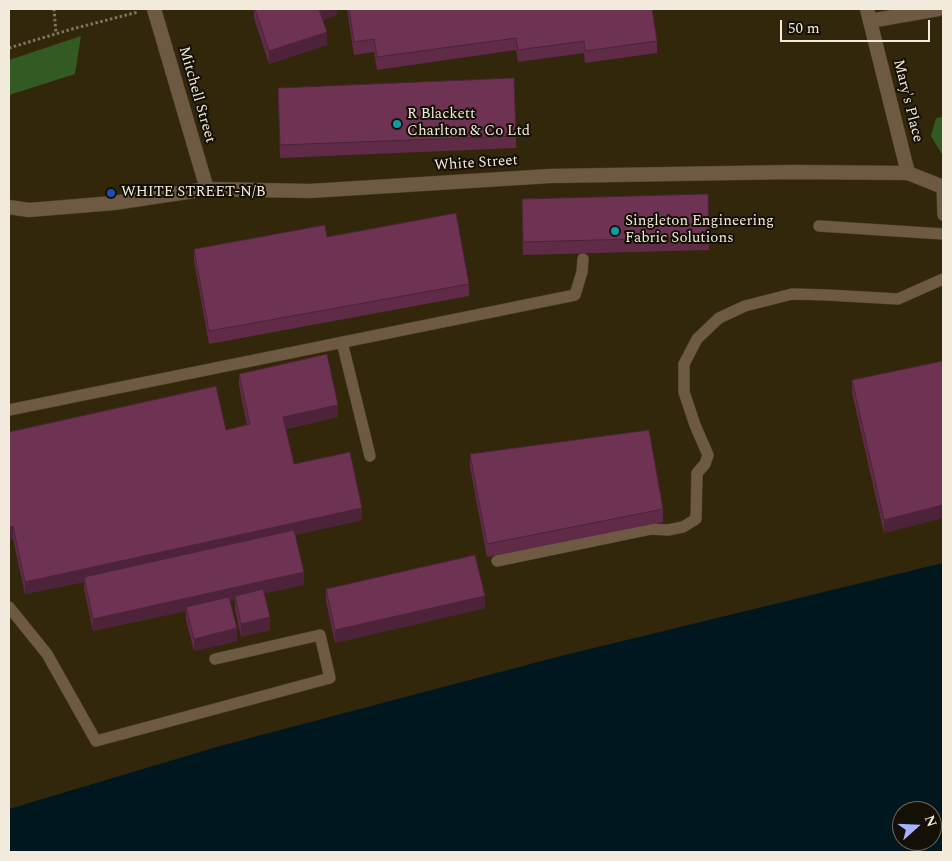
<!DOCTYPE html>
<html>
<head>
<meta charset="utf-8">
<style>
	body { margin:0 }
	#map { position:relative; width:952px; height:861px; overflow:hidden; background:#32270b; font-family:Spectral,serif }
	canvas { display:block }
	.frame { position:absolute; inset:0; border:10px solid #f2ebdb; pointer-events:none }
	.north { position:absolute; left:892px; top:801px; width:50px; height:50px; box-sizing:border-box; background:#151006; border:1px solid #6d685b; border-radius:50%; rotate:70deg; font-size:14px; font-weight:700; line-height:20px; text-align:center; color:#f2ebdb }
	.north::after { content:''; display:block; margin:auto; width:18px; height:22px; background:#a7b1fc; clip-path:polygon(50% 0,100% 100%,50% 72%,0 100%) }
	.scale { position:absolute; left:780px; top:20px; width:150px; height:22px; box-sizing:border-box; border:2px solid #f2ebdb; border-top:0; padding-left:6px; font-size:15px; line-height:18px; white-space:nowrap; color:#f2ebdb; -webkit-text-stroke:4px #151006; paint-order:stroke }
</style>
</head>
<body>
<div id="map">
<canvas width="952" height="861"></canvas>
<div class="frame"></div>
<div class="north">N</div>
<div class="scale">50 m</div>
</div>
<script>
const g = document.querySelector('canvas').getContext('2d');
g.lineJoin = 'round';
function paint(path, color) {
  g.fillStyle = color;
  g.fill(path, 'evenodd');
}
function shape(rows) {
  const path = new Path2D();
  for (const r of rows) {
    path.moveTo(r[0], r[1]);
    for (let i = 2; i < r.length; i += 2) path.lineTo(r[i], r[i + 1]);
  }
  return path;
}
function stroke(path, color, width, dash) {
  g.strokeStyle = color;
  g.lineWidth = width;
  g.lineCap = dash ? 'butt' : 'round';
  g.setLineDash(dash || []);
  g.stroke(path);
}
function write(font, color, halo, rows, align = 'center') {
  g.font = font + ' Spectral,serif';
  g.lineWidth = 4;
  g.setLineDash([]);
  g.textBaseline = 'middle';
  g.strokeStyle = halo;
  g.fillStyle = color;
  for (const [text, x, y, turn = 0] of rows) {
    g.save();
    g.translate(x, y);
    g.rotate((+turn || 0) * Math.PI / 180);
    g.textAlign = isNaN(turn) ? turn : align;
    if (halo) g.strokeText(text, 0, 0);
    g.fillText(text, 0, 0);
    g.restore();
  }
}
const forest = shape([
	[81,36,75,74,9,95,9,60],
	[943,117,943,156,931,136,936,118]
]);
const water = shape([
	[943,563,943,852,9,852,9,809,220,746,424,692,561,656],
	[902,811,932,811,932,841,902,841]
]);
const path = shape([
	[54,9,56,33],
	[9,48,72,29,138,12]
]);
const service = shape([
	[942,186,943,215],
	[819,226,943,234],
	[342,342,370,456],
	[9,410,575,295,582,272,583,259],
	[497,561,651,529,668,530,683,527,696,519,697,473,705,464,708,455,695,425,684,392,684,364,697,339,719,318,745,306,792,294,828,295,898,299,943,279],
	[9,607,47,654,96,741,330,678,320,635,215,659]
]);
const minor = shape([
	[154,9,207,189],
	[867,9,908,173],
	[870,21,938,9]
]);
const tertiary = shape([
	[9,207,29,210,114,203,207,189,310,191,550,176,794,172,908,173,943,187]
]);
const wall = shape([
	[254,9,337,9,337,15,323,20,327,45,269,64,254,18],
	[347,9,652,9,657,41,657,53,585,63,584,53,518,62,516,50,377,70,374,52,354,55],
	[278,88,516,136,516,148,280,158],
	[522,211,709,237,709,250,523,255],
	[327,237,469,284,469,296,209,344,194,261,194,249],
	[943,361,943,518,884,533,852,393,852,380],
	[239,374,338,417,286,429,294,464,362,520,295,535,304,585,264,593,270,630,241,637,235,609,235,600,230,601,237,641,194,651,186,620,186,611,93,631,84,589,84,582,25,594,13,539,9,432,226,430,247,425,239,386],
	[470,454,663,509,663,522,487,557,470,467],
	[326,589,485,608,335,643,326,601]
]);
const shadedWall = shape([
	[319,9,337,9,337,15,319,21],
	[327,32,327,45,269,64,269,51],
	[338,405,338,417,283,429,283,417],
	[943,505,943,518,884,533,884,520],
	[362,508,362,520,85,581,84,577,84,582,25,594,25,582],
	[13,526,13,539,9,540,9,528],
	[304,572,304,585,235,600,235,596,235,600,187,610,186,607,186,611,93,631,93,619],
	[485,596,485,608,335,643,335,630],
	[270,617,270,630,241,637,241,624],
	[237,628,237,641,194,651,194,639]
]);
const building = shape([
	[255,9,319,9,327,32,269,51,255,9],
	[349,9,652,9,657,41,585,51,584,41,518,50,516,38,377,57,374,39,354,42,349,9],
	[514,78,516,136,280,145,278,88,514,78],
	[708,194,709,237,523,242,522,199,708,194],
	[456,213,469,284,209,331,194,249,325,225,327,237,456,213],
	[327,354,338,405,283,417,294,464,350,452,362,508,25,582,13,526,9,528,9,432,216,386,226,430,250,424,239,374,327,354],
	[943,361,943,505,884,520,852,380,943,361],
	[649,430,663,509,487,544,470,454,649,430],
	[294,530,304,572,93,619,84,577,294,530],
	[475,555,485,596,335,630,326,589,475,555],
	[263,589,270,617,241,624,235,596,263,589],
	[229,597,237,628,194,639,186,607,229,597]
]);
const markers = [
	[397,124,5,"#0f9aa8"],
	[111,193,5,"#1a4fb4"],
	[615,231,5,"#0f9aa8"]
];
const streetNames = [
	["Mitchell Street",196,95,74],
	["Mary's Place",907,101,76],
	["White Street",476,164,-4]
];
const poiNames = [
	["R Blackett",407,115],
	["Charlton & Co Ltd",407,132],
	["WHITE STREET-N/B",121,193],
	["Singleton Engineering",625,222],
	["Fabric Solutions",625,239]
];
paint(forest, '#335a23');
paint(water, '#00171f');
stroke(service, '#4d4228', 12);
stroke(minor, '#4d4228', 15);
stroke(tertiary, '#4d4228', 15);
stroke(path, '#7f765f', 3, [2.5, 2.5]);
stroke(service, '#6e5943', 11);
stroke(minor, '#6e5943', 14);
stroke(tertiary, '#6e5943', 14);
paint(wall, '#5f2b47');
paint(shadedWall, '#4d2339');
paint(building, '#6e3252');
stroke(building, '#4d2339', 1);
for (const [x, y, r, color] of markers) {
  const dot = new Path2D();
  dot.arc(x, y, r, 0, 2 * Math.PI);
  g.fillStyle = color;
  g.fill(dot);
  stroke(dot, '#151006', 2);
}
write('15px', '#f2ebdb', '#151006', streetNames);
write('15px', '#f2ebdb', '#151006', poiNames, 'left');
</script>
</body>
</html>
